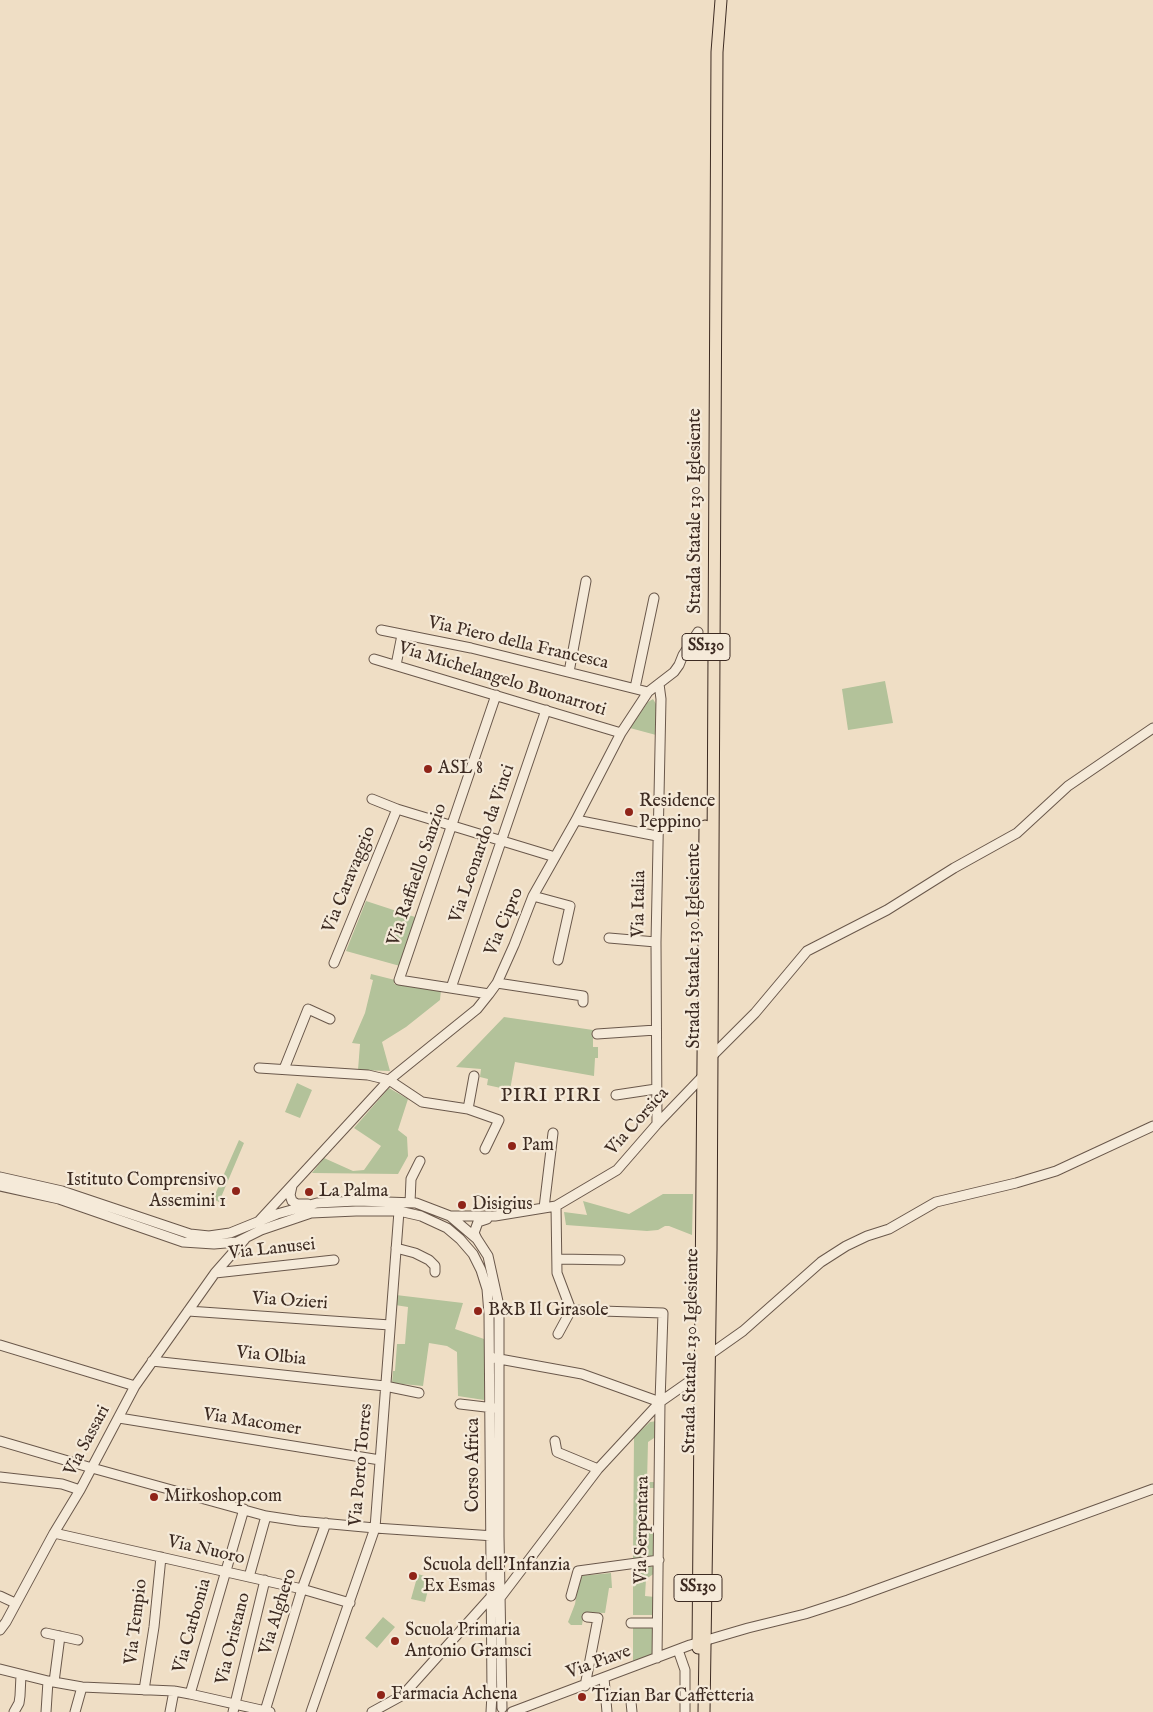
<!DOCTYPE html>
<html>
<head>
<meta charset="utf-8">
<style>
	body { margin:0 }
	canvas { display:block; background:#efdec5 }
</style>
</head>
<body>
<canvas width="1153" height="1712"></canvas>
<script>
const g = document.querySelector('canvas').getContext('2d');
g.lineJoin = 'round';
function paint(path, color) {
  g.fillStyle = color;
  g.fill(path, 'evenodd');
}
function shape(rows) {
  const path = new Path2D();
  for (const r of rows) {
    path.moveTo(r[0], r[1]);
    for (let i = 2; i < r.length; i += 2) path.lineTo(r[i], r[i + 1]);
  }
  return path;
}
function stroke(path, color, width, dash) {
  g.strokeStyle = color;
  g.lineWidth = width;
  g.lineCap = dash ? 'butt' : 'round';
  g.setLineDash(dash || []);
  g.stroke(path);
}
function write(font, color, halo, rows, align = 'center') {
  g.font = font + ' "IM FELL English",serif';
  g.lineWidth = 4.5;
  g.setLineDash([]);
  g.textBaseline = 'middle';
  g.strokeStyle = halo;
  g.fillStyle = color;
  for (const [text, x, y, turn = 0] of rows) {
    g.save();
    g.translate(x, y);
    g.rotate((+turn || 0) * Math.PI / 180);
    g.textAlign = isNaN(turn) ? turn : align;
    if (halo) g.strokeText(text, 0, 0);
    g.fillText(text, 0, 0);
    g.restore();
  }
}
const green = shape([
	[885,681,893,723,848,730,842,689],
	[653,699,656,704,656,735,630,728,648,702],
	[366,901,415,917,400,966,346,951],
	[371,974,395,980,394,984,441,990,440,1000,406,1027,382,1042,390,1071,358,1070,360,1044,352,1043,365,1013,373,980,370,979],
	[504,1017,593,1030,593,1047,598,1047,598,1058,595,1058,594,1076,515,1062,510,1090,487,1085,488,1079,480,1077,481,1069,456,1067],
	[297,1083,312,1090,300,1118,285,1112],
	[389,1088,408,1099,398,1130,407,1137,408,1156,398,1174,312,1173,324,1158,353,1171,364,1170,381,1146,354,1128],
	[239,1140,244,1143,219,1202,213,1199],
	[663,1194,693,1194,692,1235,669,1226,665,1226,658,1230,647,1231,566,1225,564,1212,587,1215,583,1201,629,1214],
	[396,1295,463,1303,455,1329,484,1339,484,1400,458,1396,457,1352,447,1346,429,1343,423,1386,392,1383,393,1371,395,1371,397,1344,405,1344,408,1307,395,1305],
	[657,1421,657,1436,648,1442,647,1482,657,1482,657,1488,647,1488,647,1529,657,1529,656,1556,633,1559,634,1437,650,1422],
	[655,1566,655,1573,646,1579,645,1596,655,1597,654,1615,633,1615,633,1569],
	[611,1573,612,1588,609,1588,605,1613,584,1612,582,1625,571,1625,568,1622,575,1604,580,1576],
	[418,1574,431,1578,425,1602,411,1599],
	[383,1617,395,1627,377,1648,365,1638],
	[653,1627,652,1655,633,1662,633,1628]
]);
const minor = shape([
	[381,630,471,648,648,692],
	[374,659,621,733],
	[396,665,402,635],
	[569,672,586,581],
	[635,688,654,598],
	[372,799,397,809,555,857],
	[576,820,657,836],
	[533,896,570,906,558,960],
	[609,938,656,942],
	[334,963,397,809],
	[497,983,583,996,583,1002],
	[451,988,546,710],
	[489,994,399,980,496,695],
	[597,1034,656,1030],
	[712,1056,755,1013,807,951,887,910,954,868,1017,833,1068,786,1153,728],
	[259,1068,368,1075,389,1080,422,1102,468,1109,499,1120,485,1149],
	[284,1069,308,1009,330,1019],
	[616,1095,656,1089],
	[468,1109,474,1076],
	[657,1124,656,942,661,699,659,684],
	[0,1177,62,1191,190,1234,209,1236,230,1233,277,1214,317,1203,357,1201,416,1203,450,1216,477,1239,488,1256,499,1306,499,1536,502,1708],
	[0,1186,59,1199,183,1242,214,1244,237,1242,261,1230,311,1213,356,1211,399,1211,421,1216,447,1228,460,1239,473,1254,481,1270,487,1289,489,1314,492,1694,491,1712],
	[292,1186,290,1195,292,1201,297,1204,308,1204],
	[410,1203,411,1179,420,1161],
	[556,1206,557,1273,571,1310,663,1313,660,1402,657,1658],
	[544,1208,553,1133],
	[450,1216,495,1216,556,1206,617,1170,657,1124,703,1076],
	[259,1221,389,1080,477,1009,489,994,497,983,514,945,533,896,576,820,621,733,648,692,674,672,679,665,683,655,698,632],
	[477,1239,474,1233,478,1222,487,1219],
	[396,1248,415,1253,429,1260,435,1266,435,1272],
	[557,1259,620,1260],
	[215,1273,334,1260],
	[188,1311,390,1325],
	[558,1334,571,1310],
	[0,1345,135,1386],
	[709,1355,743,1331,821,1262,846,1246,867,1236,889,1229,936,1202,1016,1183,1056,1171,1153,1126],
	[494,1358,582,1374,660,1402],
	[152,1361,385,1386,419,1393],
	[460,1404,494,1408],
	[119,1418,380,1460],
	[0,1441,92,1468,266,1516,299,1521,375,1528,494,1536],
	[555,1441,557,1452,598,1469],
	[0,1477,62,1484,80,1490],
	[54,1533,302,1589,350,1603],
	[249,1577,266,1516],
	[0,1596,15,1603],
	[571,1596,578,1571,659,1560],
	[631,1623,657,1623],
	[0,1630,6,1622,54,1533,80,1490,135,1386,215,1273,245,1239],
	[46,1633,78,1640],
	[678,1650,685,1670,685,1712],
	[0,1669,48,1681,82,1687,174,1691,190,1694,270,1712],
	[604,1678,607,1712],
	[54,1682,60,1636],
	[585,1686,598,1618,587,1617],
	[144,1690,154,1627,161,1557],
	[190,1694,244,1509],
	[631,1702,632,1712],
	[265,1711,302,1589,326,1523],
	[14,1712,19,1703,20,1696,21,1675],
	[46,1712,48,1681],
	[75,1712,82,1687],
	[170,1712,174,1691],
	[233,1712,265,1580],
	[311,1712,375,1528,399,1211],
	[372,1712,403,1695,490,1598,500,1598,598,1469,660,1402,690,1381],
	[512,1712,690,1645,748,1628,805,1614,848,1600,1153,1489]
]);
const major = shape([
	[698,1648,705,826],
	[704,1712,711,1251,717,52,721,0]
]);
const markers = [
	[428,769,5,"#8f2418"],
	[629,812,5,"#8f2418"],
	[512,1146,5,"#8f2418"],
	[236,1191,5,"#8f2418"],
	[309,1192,5,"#8f2418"],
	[462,1205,5,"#8f2418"],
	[478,1311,5,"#8f2418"],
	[154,1497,5,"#8f2418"],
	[413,1576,5,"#8f2418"],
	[395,1641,5,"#8f2418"],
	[381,1695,5,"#8f2418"],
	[582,1697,5,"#8f2418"]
];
const shields = [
	[706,647,48],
	[698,1588,48]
];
const shieldNames = [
	["SS130",706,647],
	["SS130",698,1588]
];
const streetNames = [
	["Strada Statale 130 Iglesiente",696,511,-90],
	["Via Piero della Francesca",518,644,13],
	["Via Michelangelo Buonarroti",502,680,17],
	["Via Leonardo da Vinci",483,844,-71],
	["Via Raffaello Sanzio",418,875,-71],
	["Via Caravaggio",350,880,-68],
	["Via Italia",640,904,-89],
	["Via Cipro",505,922,-67],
	["Strada Statale 130 Iglesiente",695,946,-90],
	["Via Corsica",638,1122,-48],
	["Via Lanusei",272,1250,-6],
	["Via Ozieri",290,1302,4],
	["Strada Statale 130 Iglesiente",692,1351,-89],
	["Via Olbia",271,1357,6],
	["Via Macomer",252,1423,9],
	["Via Sassari",88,1441,-62],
	["Via Porto Torres",362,1465,-85],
	["Corso Africa",474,1465,-90],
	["Via Serpentara",643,1530,-89],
	["Via Nuoro",206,1551,13],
	["Via Alghero",279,1612,-73],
	["Via Tempio",137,1622,-83],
	["Via Carbonia",193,1626,-74],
	["Via Oristano",234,1639,-76],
	["Via Piave",599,1663,-20]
];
const poiNames = [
	["ASL 8",438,769],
	["Residence",639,802],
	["Peppino",639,823],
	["Pam",522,1146],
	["Istituto Comprensivo",226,1181,"right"],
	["Assemini 1",226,1202,"right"],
	["La Palma",319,1192],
	["Disigius",472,1205],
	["B&B Il Girasole",488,1311],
	["Mirkoshop.com",164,1497],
	["Scuola dell'Infanzia",423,1566],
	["Ex Esmas",423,1587],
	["Scuola Primaria",405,1631],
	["Antonio Gramsci",405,1652],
	["Farmacia Achena",391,1695],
	["Tizian Bar Caffetteria",592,1697]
];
const quarterNames = [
	["PIRI PIRI",551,1097]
];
paint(green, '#b3c29a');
stroke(minor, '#6a584b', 11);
stroke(major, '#3d2b22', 13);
stroke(minor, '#f5ead9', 9);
stroke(major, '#efdec5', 11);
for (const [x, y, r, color] of markers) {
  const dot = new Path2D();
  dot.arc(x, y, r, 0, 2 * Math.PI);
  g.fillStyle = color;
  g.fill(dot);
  stroke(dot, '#f5ead9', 2);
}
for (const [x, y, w] of shields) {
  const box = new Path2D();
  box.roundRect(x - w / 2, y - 13.5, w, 27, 4);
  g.fillStyle = '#f5ead9';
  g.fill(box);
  stroke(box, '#3d2b22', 1);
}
write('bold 16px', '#3d2b22', null, shieldNames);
write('18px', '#3d2b22', '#f5ead9', streetNames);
write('18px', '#3d2b22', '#f5ead9', poiNames, 'left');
g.letterSpacing = '1px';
write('20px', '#3d2b22', '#f5ead9', quarterNames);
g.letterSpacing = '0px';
</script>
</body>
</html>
